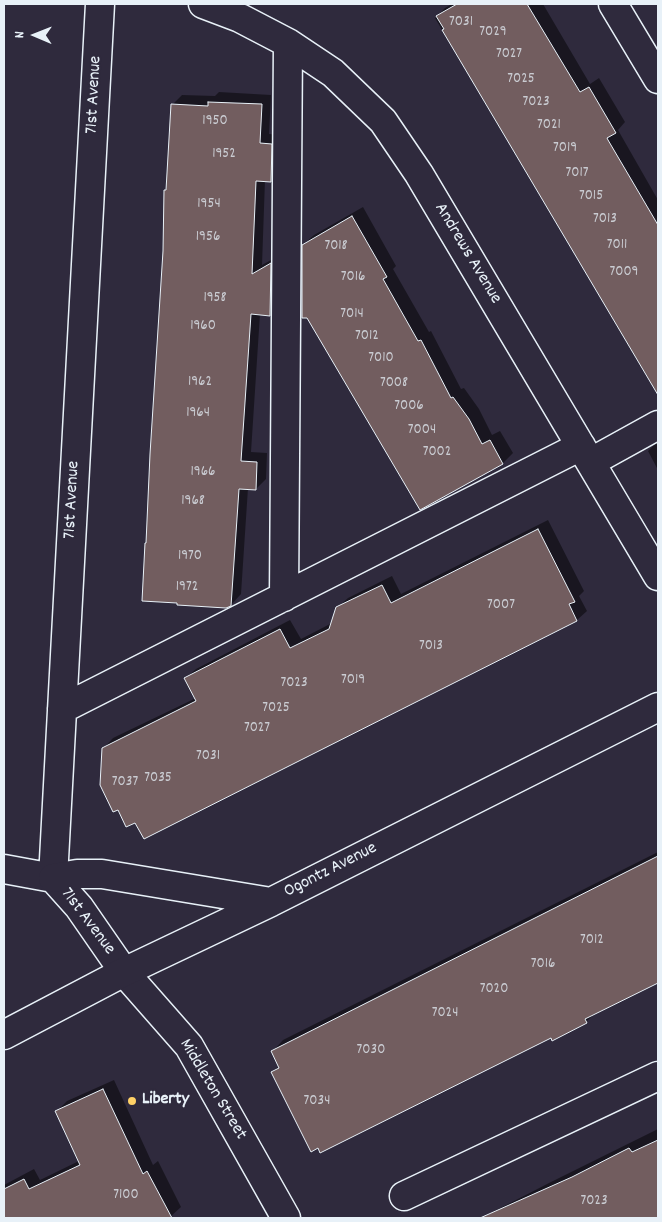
<!DOCTYPE html>
<html>
<head>
<meta charset="utf-8">
<style>
	body { margin:0 }
	#map { position:relative; width:662px; height:1222px; overflow:hidden; background:#2f2a3d; font-family:Dekko,sans-serif }
	canvas { display:block }
	.frame { position:absolute; inset:0; border:5px solid #e8f1f8; pointer-events:none }
	.north { position:absolute; left:10px; top:10px; width:50px; height:50px; -webkit-text-stroke:4px #2f2a3d; paint-order:stroke; rotate:271deg; font-size:14px; font-weight:700; line-height:20px; text-align:center; color:#e8f1f8 }
	.north::after { content:''; display:block; margin:auto; width:18px; height:22px; background:#e8f1f8; clip-path:polygon(50% 0,100% 100%,50% 72%,0 100%) }
</style>
</head>
<body>
<div id="map">
<canvas width="662" height="1222"></canvas>
<div class="frame"></div>
<div class="north">N</div>
</div>
<script>
const g = document.querySelector('canvas').getContext('2d');
g.lineJoin = 'round';
function paint(path, color) {
  g.fillStyle = color;
  g.fill(path, 'evenodd');
}
function shape(rows) {
  const path = new Path2D();
  for (const r of rows) {
    path.moveTo(r[0], r[1]);
    for (let i = 2; i < r.length; i += 2) path.lineTo(r[i], r[i + 1]);
  }
  return path;
}
function stroke(path, color, width, dash) {
  g.strokeStyle = color;
  g.lineWidth = width;
  g.lineCap = dash ? 'butt' : 'round';
  g.setLineDash(dash || []);
  g.stroke(path);
}
function write(font, color, halo, rows, align = 'center') {
  g.font = font + ' Dekko,sans-serif';
  g.lineWidth = 4;
  g.setLineDash([]);
  g.textBaseline = 'middle';
  g.strokeStyle = halo;
  g.fillStyle = color;
  for (const [text, x, y, turn = 0] of rows) {
    g.save();
    g.translate(x, y);
    g.rotate((+turn || 0) * Math.PI / 180);
    g.textAlign = isNaN(turn) ? turn : align;
    if (halo) g.strokeText(text, 0, 0);
    g.fillText(text, 0, 0);
    g.restore();
  }
}
const shadow = shape([
	[452,4,543,4,590,84,599,78,625,122,618,130,658,200,658,391,540,191,539,192,435,18,445,8],
	[219,92,271,95,269,134,281,135,281,171,271,181,265,180,262,265,280,255,280,304,270,314,260,314,251,452,267,453,266,479,256,489,248,488,241,594,231,605,164,251,165,190,167,188,172,105,182,95,215,96],
	[363,207,396,266,393,269,429,332,431,331,461,389,464,388,479,409,492,435,500,431,513,453,503,463,420,508,303,245,314,235],
	[658,441,658,470,648,451],
	[548,520,584,591,579,596,587,611,577,620,103,749,113,738,196,698,186,678,196,669,290,620,301,639,332,623,337,608,348,598,392,576,401,594],
	[658,852,658,982,595,1013,586,1022,551,1036,272,1073,279,1066,273,1051,283,1040],
	[114,1080,153,1165,158,1161,181,1207,169,1218,4,1218,4,1185,34,1169,40,1180,79,1161,56,1112,67,1101],
	[658,1129,658,1218,481,1218,549,1183]
]);
const building = shape([
	[457,4,527,4,580,92,589,87,616,133,607,138,608,140,658,225,658,395,442,30,444,29,436,16,457,4],
	[208,102,262,104,260,143,272,144,271,182,256,181,252,274,271,263,270,316,251,314,241,461,257,462,256,490,239,489,231,606,226,608,177,605,177,603,142,601,145,543,146,543,150,454,163,251,164,190,166,190,171,104,208,106,208,102],
	[352,216,387,277,383,279,418,341,421,340,451,398,453,397,469,419,482,444,490,440,503,464,420,510,307,318,302,318,302,245,352,216],
	[538,529,575,602,569,604,577,621,144,839,135,823,126,827,118,810,113,812,100,785,102,748,196,701,184,678,280,629,290,648,329,629,336,607,382,585,391,603,538,529],
	[658,856,658,983,585,1019,587,1023,552,1041,551,1038,320,1153,318,1148,311,1152,271,1072,279,1068,271,1051,658,856],
	[103,1089,143,1174,147,1171,172,1218,4,1218,4,1189,24,1179,29,1189,80,1165,55,1111,103,1089],
	[658,1140,658,1218,480,1218,572,1177,629,1148,632,1152,658,1140]
]);
const minor = shape([
	[100,4,53,878,79,907,124,972,189,1046,286,1218],
	[203,4,240,18,288,43,333,73,383,121,419,174,658,576],
	[613,4,658,79],
	[591,462,658,425],
	[284,597,288,43],
	[62,709,581,446],
	[4,869,53,878],
	[404,1196,658,1076]
]);
const major = shape([
	[53,878,77,874,102,874,271,902],
	[4,1035,124,972,271,902,658,707]
]);
const markers = [
	[132,1101,5,"#ffd166"]
];
const numberNames = [
	["7031",461,23],
	["7029",493,33],
	["7027",509,55],
	["7025",521,80],
	["7023",536,103],
	["1950",215,122],
	["7021",549,126],
	["7019",565,149],
	["1952",224,155],
	["7017",577,174],
	["7015",591,197],
	["1954",209,205],
	["7013",605,220],
	["1956",208,238],
	["7011",617,246],
	["7018",336,247],
	["7009",624,273],
	["7016",353,278],
	["1958",215,299],
	["7014",352,315],
	["1960",203,327],
	["7012",367,337],
	["7010",381,359],
	["1962",200,383],
	["7008",394,384],
	["7006",409,407],
	["1964",198,414],
	["7004",422,431],
	["7002",437,453],
	["1966",203,473],
	["1968",193,502],
	["1970",190,557],
	["1972",187,588],
	["7007",501,606],
	["7013",431,647],
	["7019",353,681],
	["7023",294,684],
	["7025",276,709],
	["7027",257,729],
	["7031",208,757],
	["7035",158,779],
	["7037",125,783],
	["7012",592,941],
	["7016",543,965],
	["7020",494,990],
	["7024",445,1014],
	["7030",371,1051],
	["7034",317,1102],
	["7100",126,1196],
	["7023",594,1202]
];
const streetNames = [
	["71st Avenue",95,95,-87],
	["Andrews Avenue",467,254,59],
	["71st Avenue",73,500,-87],
	["Ogontz Avenue",331,871,-27],
	["71st Avenue",87,922,53],
	["Middleton Street",212,1090,59]
];
const poiNames = [
	["Liberty",142,1101]
];
paint(shadow, '#0007');
paint(building, '#725d5f');
stroke(building, '#e8f1f8', 1);
stroke(minor, '#e8f1f8', 31);
stroke(major, '#e8f1f8', 31);
stroke(minor, '#2f2a3d', 28);
stroke(major, '#2f2a3d', 28);
for (const [x, y, r, color] of markers) {
  const dot = new Path2D();
  dot.arc(x, y, r, 0, 2 * Math.PI);
  g.fillStyle = color;
  g.fill(dot);
  stroke(dot, '#2f2a3d', 2);
}
write('15px', '#caccd2', null, numberNames);
write('18px', '#e8f1f8', '#2f2a3d', streetNames);
write('bold 18px', '#e8f1f8', '#2f2a3d', poiNames, 'left');
</script>
</body>
</html>
